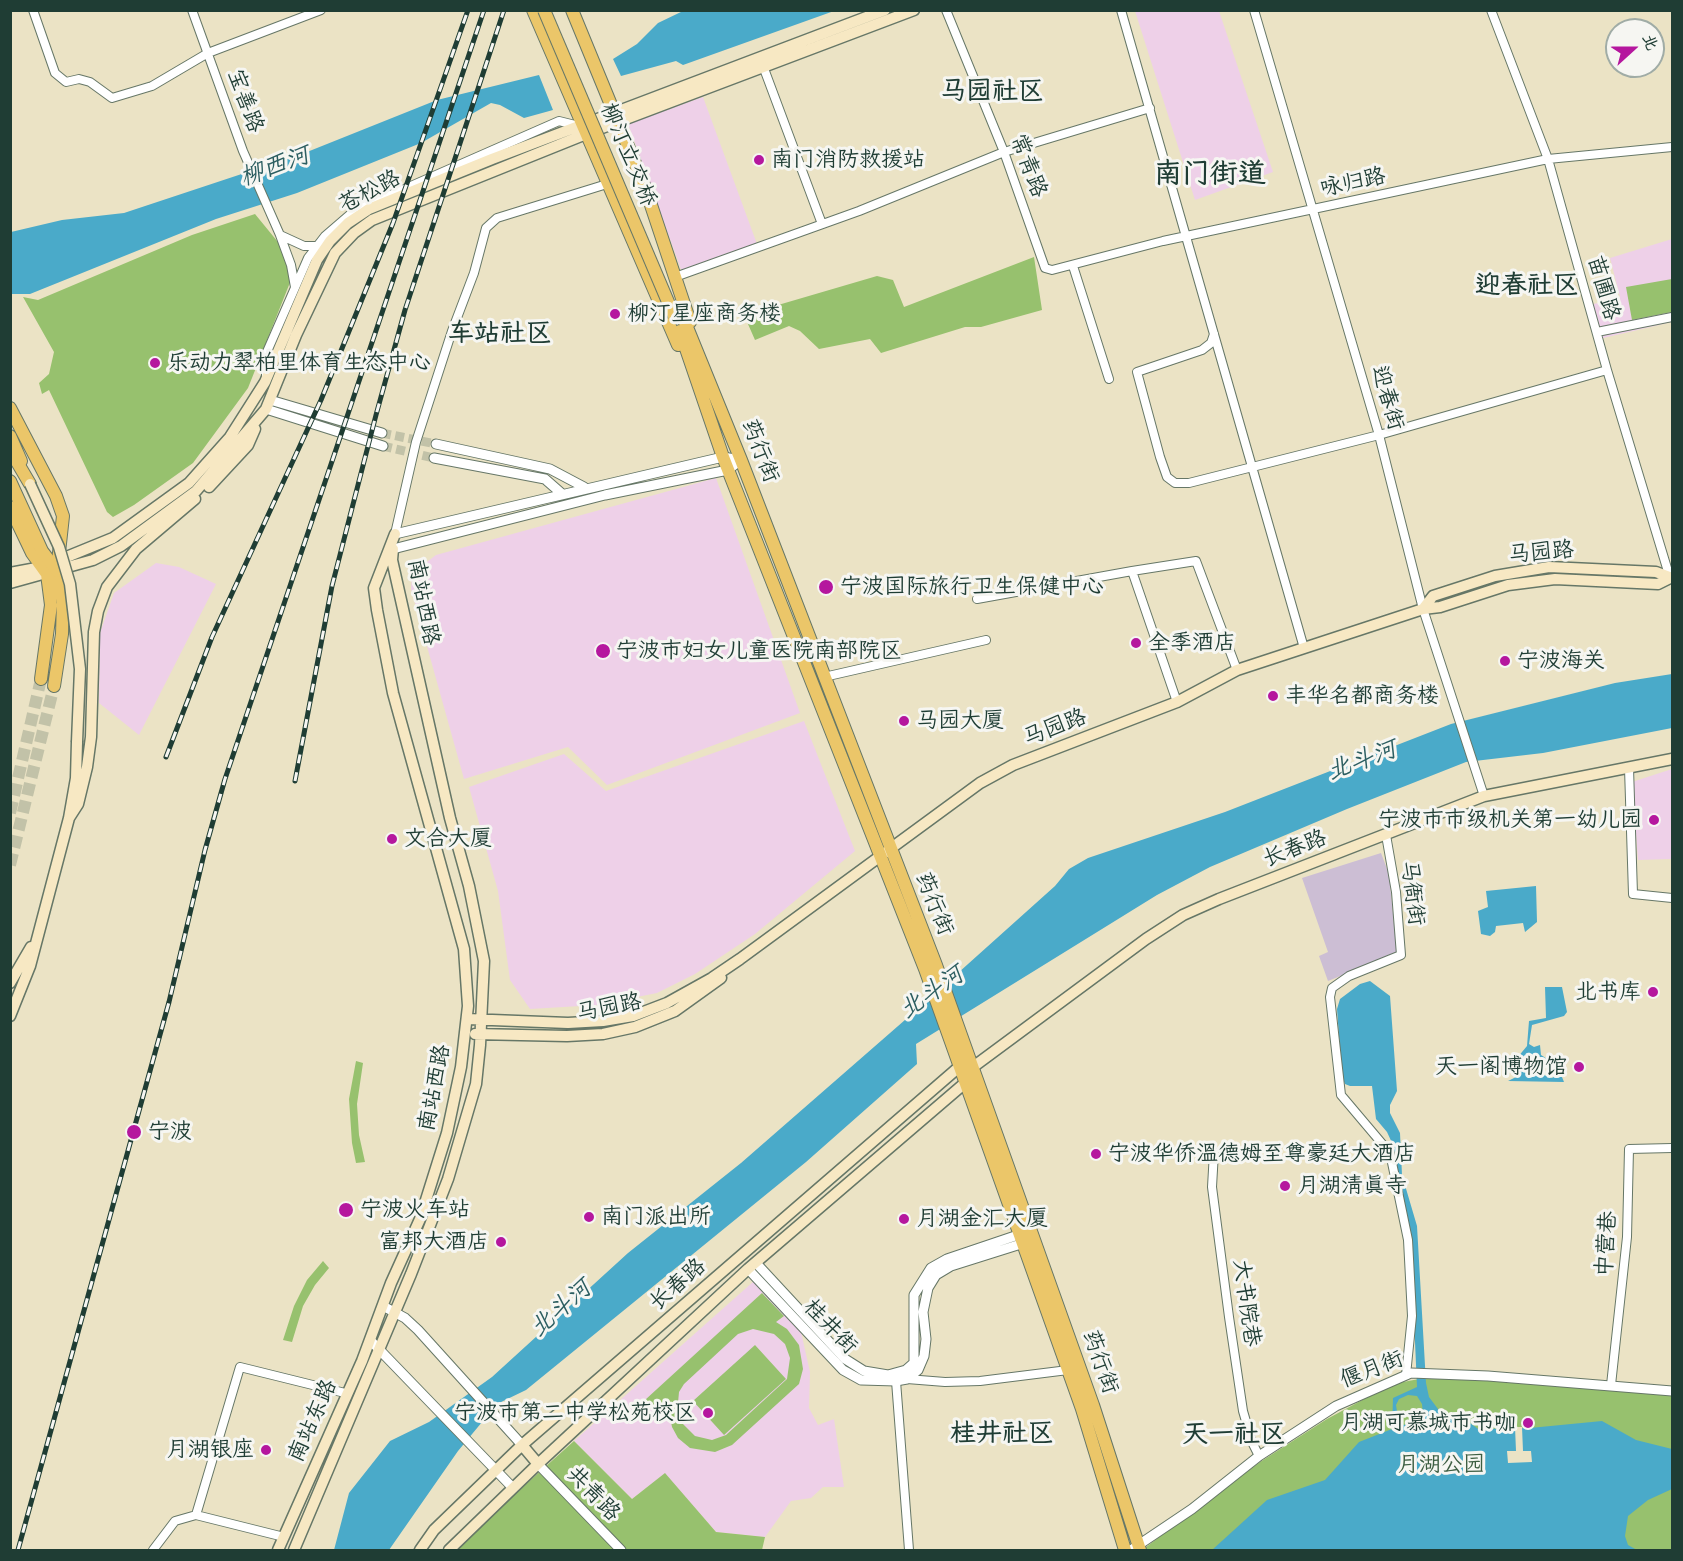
<!DOCTYPE html>
<html>
<head>
<meta charset="utf-8">
<style>
	body { margin:0 }
	#map { position:relative; width:1683px; height:1561px; overflow:hidden; background:#ebe3c5; font-family:"Shantell Sans","LXGW WenKai TC",sans-serif }
	canvas { display:block }
	.frame { position:absolute; inset:0; border:12px solid #1f3d34; pointer-events:none }
	.north { position:absolute; left:1605px; top:18px; width:60px; height:60px; box-sizing:border-box; background:#f6f6f2; border:2px solid #a0aca6; border-radius:50%; rotate:69deg; font-size:16px; font-weight:700; line-height:24px; text-align:center; color:#1f3d34 }
	.north::after { content:''; display:block; margin:auto; width:21px; height:27px; background:#b5179e; clip-path:polygon(50% 0,100% 100%,50% 72%,0 100%) }
</style>
</head>
<body>
<div id="map">
<canvas width="1683" height="1561"></canvas>
<div class="frame"></div>
<div class="north">北</div>
</div>
<script>
const g = document.querySelector('canvas').getContext('2d');
g.lineJoin = 'round';
function paint(path, color) {
  g.fillStyle = color;
  g.fill(path, 'evenodd');
}
function shape(rows) {
  const path = new Path2D();
  for (const r of rows) {
    path.moveTo(r[0], r[1]);
    for (let i = 2; i < r.length; i += 2) path.lineTo(r[i], r[i + 1]);
  }
  return path;
}
function stroke(path, color, width, dash) {
  g.strokeStyle = color;
  g.lineWidth = width;
  g.lineCap = dash ? 'butt' : 'round';
  g.setLineDash(dash || []);
  g.stroke(path);
}
function write(font, color, halo, rows, align = 'center') {
  g.font = font + ' "Shantell Sans","LXGW WenKai TC",sans-serif';
  g.lineWidth = 6;
  g.setLineDash([]);
  g.textBaseline = 'middle';
  g.strokeStyle = halo;
  g.fillStyle = color;
  for (const [text, x, y, turn = 0] of rows) {
    g.save();
    g.translate(x, y);
    g.rotate((+turn || 0) * Math.PI / 180);
    g.textAlign = isNaN(turn) ? turn : align;
    if (halo) g.strokeText(text, 0, 0);
    g.fillText(text, 0, 0);
    g.restore();
  }
}
const built = shape([
	[1135,11,1219,11,1273,172,1195,200],
	[703,97,757,244,682,272,628,124],
	[1672,239,1672,322,1599,339,1590,305,1620,297,1610,258],
	[716,478,800,713,607,785,568,747,464,779,411,589,412,573,436,555],
	[156,563,179,567,216,584,139,735,99,703,100,633,114,593],
	[804,721,855,851,755,934,695,974,657,993,597,1005,530,1009,510,980,498,891,469,787,564,754,606,791],
	[1672,769,1672,859,1638,860,1632,782],
	[754,1281,801,1332,810,1372,809,1408,818,1425,834,1419,844,1487,823,1487,811,1498,791,1501,765,1537,716,1532,665,1474,632,1499,574,1441]
]);
const industrial = shape([
	[1381,853,1389,874,1397,953,1328,981,1319,956,1328,952,1302,878]
]);
const green = shape([
	[255,214,282,247,291,280,248,388,193,463,134,505,113,517,107,512,49,390,42,394,39,383,49,374,54,352,23,297,38,300,192,235],
	[1034,257,1042,310,981,327,965,327,881,353,870,339,819,349,800,331,789,326,755,340,744,315,877,276,893,280,904,307],
	[1672,279,1672,312,1632,320,1626,287],
	[356,1061,363,1063,357,1104,359,1135,365,1162,356,1163,352,1143,349,1099],
	[323,1261,329,1268,315,1285,303,1306,292,1342,283,1340,294,1306,307,1280],
	[762,1293,784,1316,776,1322,787,1329,799,1345,803,1369,799,1384,732,1445,715,1452,690,1448,678,1438,672,1427,667,1400,654,1410,645,1400],
	[753,1329,774,1334,785,1344,790,1358,787,1379,726,1435,712,1440,695,1436,681,1422,677,1414,679,1392,684,1384,738,1334],
	[755,1345,786,1379,724,1435,693,1401],
	[1430,1377,1672,1393,1672,1550,1142,1550,1260,1462,1327,1419,1392,1384],
	[574,1441,632,1499,665,1473,716,1532,765,1537,762,1550,457,1550,495,1512]
]);
const water = shape([
	[683,11,683,10,834,11,683,65,676,61,621,76,613,59,637,44,658,23],
	[539,75,553,110,524,118,500,105,491,103,421,143,297,193,216,219,30,294,11,294,11,232,62,220,124,213,302,154,437,100],
	[1672,674,1672,728,1543,753,1466,762,1347,809,1210,867,1157,895,916,1044,917,1064,806,1162,526,1390,497,1404,458,1451,389,1550,334,1550,349,1493,390,1441,429,1422,492,1377,628,1253,741,1163,929,999,1055,886,1069,869,1088,858,1225,812,1451,724,1615,683],
	[1536,886,1537,922,1525,932,1523,923,1496,926,1495,932,1490,936,1481,934,1478,911,1488,907,1486,891],
	[1370,981,1390,996,1397,1091,1390,1105,1390,1113,1400,1133,1402,1175,1417,1226,1426,1383,1429,1397,1441,1413,1461,1416,1478,1429,1530,1428,1602,1421,1636,1440,1672,1449,1672,1489,1648,1500,1628,1516,1625,1536,1628,1545,1637,1550,1212,1550,1267,1500,1325,1480,1359,1442,1392,1429,1393,1398,1417,1387,1410,1229,1400,1193,1393,1145,1387,1132,1376,1119,1372,1086,1350,1086,1345,1084,1342,1077,1337,1009,1340,999,1360,984],
	[1408,1395,1417,1396,1422,1404,1423,1414,1404,1425,1399,1423,1396,1405,1399,1399],
	[1545,987,1562,987,1567,1012,1564,1016,1532,1025,1529,1044,1534,1047,1540,1045,1541,1055,1549,1060,1548,1065,1542,1067,1544,1075,1552,1078,1560,1072,1564,1082,1508,1081,1520,1075,1519,1068,1509,1066,1510,1061,1517,1058,1527,1046,1529,1021,1546,1018]
]);
const pier = shape([
	[1515,1427,1522,1427,1523,1451,1531,1451,1532,1462,1508,1463,1507,1451,1516,1451]
]);
const tertiaryTunnel = shape([
	[382,433,436,444],
	[383,446,434,458]
]);
const primaryTunnel = shape([
	[10,813,41,679],
	[10,865,54,686]
]);
const minor = shape([
	[33,10,55,73,66,82,79,79,90,82,112,98,152,86,208,53,321,10],
	[192,10,243,151,280,235],
	[946,10,1004,152,1045,268,1052,270,1163,241,1548,159,1672,147],
	[1121,10,1304,648],
	[1254,10,1379,435,1423,609,1484,796],
	[1491,10,1548,159,1607,370,1670,578],
	[763,66,822,224],
	[1073,266,1109,379],
	[675,277,859,211,1004,152,1150,108],
	[295,287,291,265,280,235,304,246,318,246],
	[1597,332,1672,317],
	[1214,334,1211,343,1202,350,1137,372,1160,457,1167,477,1175,483,1189,483,1379,435,1607,370],
	[266,377,266,354,308,258,325,236,354,211,559,121,575,125],
	[395,534,416,442,452,331,474,273,486,228,497,218,607,184],
	[1132,571,1196,561,1237,670],
	[977,599,1132,571,1177,702],
	[824,677,986,640],
	[1629,768,1633,894,1672,898],
	[1386,835,1396,892,1401,955,1349,976,1332,988,1330,997,1341,1095,1390,1153,1408,1240,1412,1316,1406,1375],
	[1214,1152,1212,1187,1229,1317,1243,1411,1252,1442,1259,1456],
	[907,1379,945,1382,980,1381,1068,1370],
	[896,1381,909,1550],
	[1611,1385,1627,1237,1629,1149,1672,1148],
	[284,1537,196,1515,240,1367,345,1393],
	[153,1550,175,1521,196,1515]
]);
const tertiary = shape([
	[270,400,382,433],
	[266,409,383,446],
	[436,444,550,469,584,487],
	[434,458,545,479,561,493],
	[393,549,605,495,728,470,741,460,723,457,395,534],
	[756,1263,845,1359,864,1371,888,1375,906,1370,914,1363,914,1295,931,1268,947,1259,1021,1234],
	[748,1269,843,1370,861,1380,896,1381,907,1379,918,1370,924,1356,926,1339,923,1312,928,1288,936,1275,951,1266,1024,1243],
	[383,1306,405,1318,418,1330,522,1445],
	[370,1340,513,1488],
	[538,1464,621,1550],
	[1131,1550,1192,1509,1259,1456,1336,1406,1411,1373,1488,1376,1672,1391]
]);
const secondary = shape([
	[209,487,248,445,255,429],
	[10,573,42,567,113,538,189,483,230,437,265,382,317,260,330,241,348,223,369,209,492,159,885,10],
	[10,583,93,560,121,546,196,491,266,409,296,335,335,253,354,233,372,220,586,134,914,10],
	[1423,609,1433,596,1495,576,1549,567,1656,572,1672,578],
	[69,818,78,804,87,767,91,737,94,632,98,611,107,587,136,549,195,499],
	[10,983,31,947],
	[10,1016,30,966,69,818,76,778,77,742],
	[467,1019,568,1023,603,1021,633,1016,667,1003,712,978,740,959,980,783,1013,765,1177,702,1237,670,1423,609,1440,607,1508,585,1555,579,1658,584,1670,578],
	[475,1034,567,1036,603,1034,635,1027,675,1011,721,978],
	[522,1445,538,1464],
	[278,1550,362,1361,391,1283,420,1219,447,1133,461,1067,468,1006,464,949,393,693,377,610,374,588,395,534],
	[294,1550,411,1274,448,1179,476,1084,480,1045,484,961,469,886,450,818,392,560,393,549],
	[420,1550,434,1530,522,1445,959,1067,967,1067],
	[449,1550,538,1464,748,1269,965,1083,973,1067,1146,939,1183,915,1219,899,1484,796,1672,759]
]);
const primary = shape([
	[533,10,678,345],
	[572,10,646,190,690,322],
	[682,315,741,460,936,965,1093,1405,1140,1550],
	[680,331,723,457,925,969,1082,1409,1125,1550],
	[10,408,56,496,63,516,57,571,63,602,62,634,54,686],
	[10,436,21,461],
	[10,507,32,553,47,574,51,605,41,679]
]);
const trunk = shape([
	[10,450,30,484],
	[10,481,42,551,57,571]
]);
const rail = shape([
	[166,757,212,637,321,400,393,223,468,10],
	[295,781,332,586,376,415,405,310,504,10],
	[18,1550,169,1002,205,850,225,779,484,10]
]);
const secondaryBridge = shape([
	[30,484,59,547,70,584,80,669,77,742]
]);
const primaryBridge = shape([
	[544,10,674,316]
]);
const markers = [
	[759,160,6,"#b5179e"],
	[615,314,6,"#b5179e"],
	[155,363,6,"#b5179e"],
	[826,587,8,"#b5179e"],
	[1136,643,6,"#b5179e"],
	[603,651,8,"#b5179e"],
	[1505,661,6,"#b5179e"],
	[1273,696,6,"#b5179e"],
	[904,721,6,"#b5179e"],
	[1654,820,6,"#b5179e"],
	[392,839,6,"#b5179e"],
	[1653,992,6,"#b5179e"],
	[1579,1067,6,"#b5179e"],
	[134,1132,8,"#b5179e"],
	[1096,1154,6,"#b5179e"],
	[1285,1186,6,"#b5179e"],
	[346,1210,8,"#b5179e"],
	[589,1217,6,"#b5179e"],
	[904,1219,6,"#b5179e"],
	[501,1242,6,"#b5179e"],
	[708,1413,6,"#b5179e"],
	[1528,1423,6,"#b5179e"],
	[266,1450,6,"#b5179e"]
];
const streetNames = [
	["宝善路",245,101,70],
	["柳汀立交桥",628,155,67],
	["常青路",1028,166,69],
	["咏归路",1353,183,-12],
	["苍松路",370,192,-28],
	["苗圃路",1603,288,74],
	["迎春街",1387,398,74],
	["药行街",760,451,69],
	["马园路",1541,553,-5],
	["南站西路",423,602,79],
	["马园路",1055,728,-21],
	["长春路",1295,849,-21],
	["马衙街",1412,893,83],
	["药行街",934,904,68],
	["马园路",609,1008,-11],
	["南站西路",435,1088,-79],
	["中营巷",1607,1244,-86],
	["长春路",678,1285,-41],
	["大书院巷",1246,1303,82],
	["桂井街",830,1327,46],
	["药行街",1100,1362,71],
	["偃月街",1372,1370,-21],
	["南站东路",313,1421,-66],
	["共青路",593,1494,46]
];
const poiNames = [
	["南门消防救援站",771,160],
	["柳汀星座商务楼",627,314],
	["乐动力翠柏里体育生态中心",167,363],
	["宁波国际旅行卫生保健中心",840,587],
	["全季酒店",1148,643],
	["宁波市妇女儿童医院南部院区",616,651],
	["宁波海关",1517,661],
	["丰华名都商务楼",1285,696],
	["马园大厦",916,721],
	["宁波市市级机关第一幼儿园",1642,820,"right"],
	["文合大厦",404,839],
	["北书库",1641,992,"right"],
	["天一阁博物馆",1567,1067,"right"],
	["宁波",148,1132],
	["宁波华侨温德姆至尊豪廷大酒店",1108,1154],
	["月湖清真寺",1297,1186],
	["宁波火车站",360,1210],
	["南门派出所",601,1217],
	["月湖金汇大厦",916,1219],
	["富邦大酒店",489,1242,"right"],
	["宁波市第二中学松苑校区",696,1413,"right"],
	["月湖可慕城市书咖",1516,1423,"right"],
	["月湖银座",254,1450,"right"]
];
const parkNames = [
	["月湖公园",1441,1465]
];
const waterNames = [
	["柳西河",275,167,-20],
	["北斗河",1362,761,-20],
	["北斗河",932,993,-35],
	["北斗河",561,1309,-41]
];
const quarterNames = [
	["马园社区",992,92],
	["迎春社区",1527,286],
	["车站社区",500,334],
	["桂井社区",1002,1434],
	["天一社区",1234,1435]
];
const districtNames = [
	["南门街道",1210,175]
];
paint(built, '#eed0e8');
paint(industrial, '#ccbed4');
paint(green, '#97c16e');
paint(water, '#4aaac9');
paint(pier, '#ebe3c5');
stroke(tertiaryTunnel, '#c2c2a8', 9, [9, 4.5]);
stroke(primaryTunnel, '#c2c2a8', 12, [12, 6]);
stroke(minor, '#667767', 10);
stroke(tertiary, '#667767', 11);
stroke(secondary, '#667767', 13);
stroke(primary, '#667767', 14);
stroke(trunk, '#667767', 14);
stroke(minor, '#fff', 8);
stroke(tertiary, '#fff', 9);
stroke(secondary, '#f7e8c3', 10);
stroke(primary, '#ebc669', 12);
stroke(trunk, '#ebc669', 12);
stroke(rail, '#1f3d34', 5);
stroke(rail, '#f6f6f2', 3, [9]);
stroke(secondaryBridge, '#667767', 13, []);
stroke(primaryBridge, '#667767', 14, []);
stroke(secondaryBridge, '#f7e8c3', 10);
stroke(primaryBridge, '#ebc669', 12);
for (const [x, y, r, color] of markers) {
  const dot = new Path2D();
  dot.arc(x, y, r, 0, 2 * Math.PI);
  g.fillStyle = color;
  g.fill(dot);
  stroke(dot, '#f6f6f2', 2);
}
write('22px', '#1f3d34', '#f6f6f2', streetNames);
write('22px', '#1f3d34', '#f6f6f2', poiNames, 'left');
write('22px', '#3d5e42', '#f6f6f2', parkNames);
write('italic 24px', '#2c5e61', '#f6f6f2', waterNames);
write('bold 26px', '#1f3d34', '#f6f6f2', quarterNames);
write('bold 28px', '#1f3d34', '#f6f6f2', districtNames);
</script>
</body>
</html>
